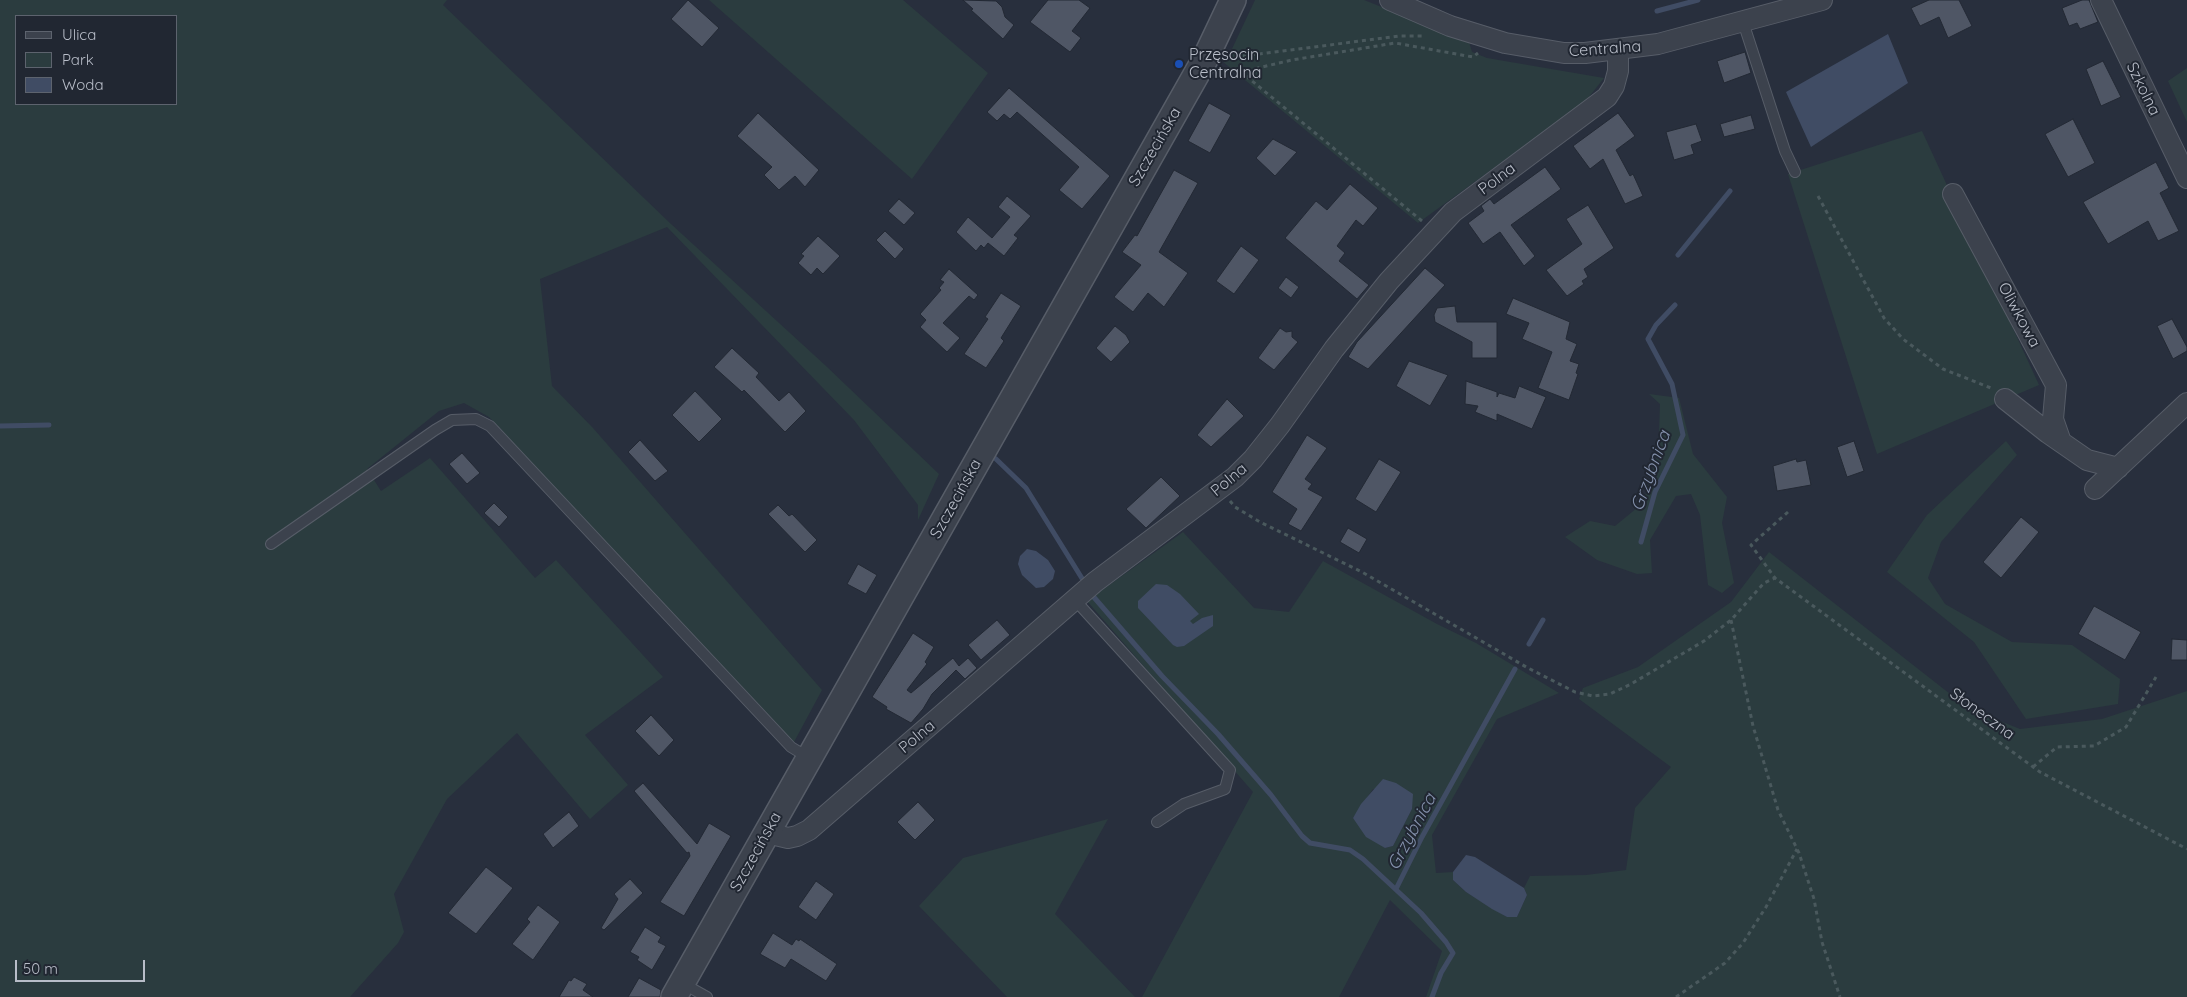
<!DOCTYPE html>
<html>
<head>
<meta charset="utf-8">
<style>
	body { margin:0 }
	#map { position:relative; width:2187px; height:997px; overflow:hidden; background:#282f3d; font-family:Quicksand,sans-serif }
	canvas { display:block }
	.legend { position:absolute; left:15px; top:15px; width:162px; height:90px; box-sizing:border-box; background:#212732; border:1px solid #5d636e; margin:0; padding:6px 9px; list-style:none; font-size:15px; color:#b8bdc8 }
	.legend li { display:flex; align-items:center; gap:10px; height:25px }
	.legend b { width:25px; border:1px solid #5d636e }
	.scale { position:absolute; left:15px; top:960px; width:130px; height:22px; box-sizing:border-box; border:2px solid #b8bdc8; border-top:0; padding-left:6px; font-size:15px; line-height:18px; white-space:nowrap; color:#b8bdc8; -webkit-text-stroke:4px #212732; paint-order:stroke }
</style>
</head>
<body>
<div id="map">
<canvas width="2187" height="997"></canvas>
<ul class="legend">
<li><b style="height:6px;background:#3c424d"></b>Ulica</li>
<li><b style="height:14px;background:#2b3c3f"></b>Park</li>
<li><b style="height:14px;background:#404c64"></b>Woda</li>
</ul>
<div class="scale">50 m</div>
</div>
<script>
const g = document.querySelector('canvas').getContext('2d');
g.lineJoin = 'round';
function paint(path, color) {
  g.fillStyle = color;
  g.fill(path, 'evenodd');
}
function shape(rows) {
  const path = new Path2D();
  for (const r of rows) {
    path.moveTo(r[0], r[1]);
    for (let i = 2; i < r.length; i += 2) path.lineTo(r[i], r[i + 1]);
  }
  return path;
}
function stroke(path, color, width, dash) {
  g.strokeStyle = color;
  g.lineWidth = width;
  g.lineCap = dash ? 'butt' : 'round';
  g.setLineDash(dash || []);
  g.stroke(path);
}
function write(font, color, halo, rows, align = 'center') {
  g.font = font + ' Quicksand,sans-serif';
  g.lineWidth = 4;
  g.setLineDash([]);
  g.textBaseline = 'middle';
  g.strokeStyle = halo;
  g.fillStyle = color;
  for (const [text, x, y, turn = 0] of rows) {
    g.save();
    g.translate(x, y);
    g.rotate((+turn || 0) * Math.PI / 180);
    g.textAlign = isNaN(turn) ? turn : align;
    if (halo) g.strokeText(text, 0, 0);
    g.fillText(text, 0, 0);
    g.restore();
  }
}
const green = shape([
	[0,0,447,0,443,5,671,224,826,366,939,474,918,520,918,505,854,420,667,227,540,279,552,386,593,428,822,690,794,742,489,417,464,403,439,411,367,469,381,491,430,458,535,578,556,560,663,677,585,735,628,785,590,819,517,733,447,799,394,894,404,932,398,943,350,997,0,997],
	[16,16,176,16,176,104,16,104],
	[709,0,903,0,988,73,912,179],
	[1255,0,1364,0,1469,42,1472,52,1487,58,1604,78,1585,102,1418,223,1222,61,1231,51],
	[2187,68,2187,122,2168,81],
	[1922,131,2039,385,1877,454,1788,174],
	[1649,394,1679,398,1693,454,1727,497,1722,523,1734,583,1722,593,1708,585,1700,515,1691,494,1676,496,1650,540,1652,573,1637,574,1597,560,1565,537,1590,521,1615,526,1643,503,1657,455,1659,434,1660,404],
	[2006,441,2017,455,1941,542,1928,578,1945,604,2012,642,2072,645,2120,679,2118,704,2026,719,1974,642,1887,572,1927,515],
	[1183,532,1254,608,1289,612,1323,561,1437,624,1476,643,1559,693,1497,719,1432,835,1436,873,1453,872,1453,880,1466,892,1507,917,1517,917,1527,895,1524,888,1530,876,1586,875,1626,870,1635,808,1671,767,1579,699,1583,688,1638,667,1731,602,1769,552,1968,708,2020,729,2102,719,2187,691,2187,997,1426,997,1442,951,1390,900,1339,997,1142,997,1253,792,1087,601],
	[1373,789,1412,809,1393,846,1385,848,1353,818],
	[1108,819,1055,914,1135,997,1007,997,919,906,963,858]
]);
const water = shape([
	[1888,34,1908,83,1811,147,1786,92],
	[1027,549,1036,551,1048,560,1055,571,1053,579,1044,587,1036,588,1022,575,1018,564,1020,556],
	[1156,584,1167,585,1180,594,1199,614,1190,621,1193,624,1202,618,1213,615,1213,626,1184,646,1177,647,1173,645,1138,608,1138,601],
	[1383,779,1396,783,1413,794,1412,809,1393,846,1385,848,1366,837,1353,818,1361,804],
	[1466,855,1475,857,1524,888,1527,895,1517,917,1507,917,1492,909,1466,892,1453,880,1453,872]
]);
const stream = shape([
	[1657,11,1698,0],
	[1678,255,1730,191],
	[0,426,49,425],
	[996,459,1026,488,1083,580],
	[1641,542,1655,492,1683,435,1672,384,1648,339,1656,325,1675,305],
	[1092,595,1162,676,1218,734,1271,795,1302,836,1310,843,1350,850,1363,859,1421,913,1446,942,1453,953,1441,973,1432,997],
	[1529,644,1543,620],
	[1396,889,1422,837,1515,669]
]);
const building = shape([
	[688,0,719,28,702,47,671,19,688,0],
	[963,0,996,1,1002,7,1005,17,1014,25,1003,39,971,10,973,9,963,0],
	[1048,0,1079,0,1090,8,1072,31,1081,38,1070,52,1030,22,1048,0],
	[1929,0,1959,0,1972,26,1948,38,1939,17,1920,26,1911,8,1929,0],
	[2082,0,2089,0,2098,22,2080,29,2077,23,2069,26,2062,8,2082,0],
	[1745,52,1751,73,1724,83,1717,61,1745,52],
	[2103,61,2121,97,2101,106,2086,69,2103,61],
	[1009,88,1110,176,1082,209,1059,190,1079,167,1017,112,1010,119,1004,114,997,121,987,112,1009,88],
	[1209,103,1231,115,1210,153,1188,141,1209,103],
	[758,113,819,170,805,187,795,176,779,190,764,175,772,167,737,136,758,113],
	[1618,113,1635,136,1616,150,1630,176,1633,174,1643,196,1625,204,1603,159,1590,169,1573,146,1618,113],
	[1751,115,1755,129,1724,137,1720,124,1751,115],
	[2073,119,2095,163,2068,177,2045,134,2073,119],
	[1696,124,1702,141,1691,145,1694,154,1674,160,1666,132,1696,124],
	[1273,139,1297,152,1275,176,1256,158,1273,139],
	[2156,162,2169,188,2160,193,2179,231,2158,241,2148,221,2108,244,2083,202,2156,162],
	[1545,167,1561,189,1511,225,1535,256,1524,266,1500,232,1483,244,1468,223,1484,211,1481,206,1490,199,1494,204,1545,167],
	[1174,170,1198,183,1159,252,1188,273,1164,307,1148,293,1133,312,1114,297,1141,265,1122,252,1135,235,1137,236,1174,170],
	[1350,184,1378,208,1363,226,1356,220,1337,246,1345,253,1339,261,1369,285,1357,299,1285,238,1316,201,1327,210,1350,184],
	[1007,196,1031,216,1014,235,1018,238,1004,256,988,243,984,248,981,245,976,251,956,232,968,217,992,238,1010,217,998,207,1007,196],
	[899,199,915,213,904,225,888,211,899,199],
	[1588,205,1614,248,1584,269,1588,277,1582,281,1584,284,1567,296,1546,270,1582,244,1566,219,1588,205],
	[885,231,904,249,895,259,876,240,885,231],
	[818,236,840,256,823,274,817,268,811,275,798,263,804,256,801,254,818,236],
	[1241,246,1259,260,1234,294,1216,281,1241,246],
	[1425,268,1445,285,1368,369,1348,357,1357,342,1425,268],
	[949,269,978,295,974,300,969,296,943,323,960,338,947,352,920,327,926,320,920,314,941,290,939,288,944,282,940,280,949,269],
	[1286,277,1299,287,1291,298,1278,288,1286,277],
	[1001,293,1021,306,1001,338,1004,341,986,368,964,354,988,319,985,317,1001,293],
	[1513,298,1570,322,1566,339,1577,344,1570,361,1579,364,1576,373,1578,374,1569,400,1538,388,1552,352,1522,339,1529,323,1506,314,1513,298],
	[1455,306,1457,322,1497,322,1497,358,1472,358,1472,342,1435,322,1434,315,1437,308,1455,306],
	[2172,319,2187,347,2187,351,2173,359,2157,326,2172,319],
	[1115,326,1126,335,1130,342,1111,362,1096,348,1115,326],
	[1280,328,1286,332,1292,331,1292,337,1298,342,1274,370,1258,358,1280,328],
	[732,348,759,373,756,377,779,401,789,392,806,411,785,432,744,390,742,392,714,367,732,348],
	[1409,361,1448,375,1430,406,1396,386,1409,361],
	[1466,381,1497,392,1497,397,1499,393,1515,398,1519,386,1546,397,1532,429,1497,414,1497,421,1475,412,1478,406,1465,404,1466,381],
	[695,391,722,419,699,442,672,415,695,391],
	[1227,399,1244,416,1211,447,1197,435,1227,399],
	[1307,435,1327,448,1305,479,1312,484,1308,489,1323,497,1301,531,1288,524,1297,509,1272,492,1307,435],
	[640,440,668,471,655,481,628,452,640,440],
	[1854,441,1864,471,1847,477,1837,447,1854,441],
	[462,453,480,473,467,484,449,464,462,453],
	[1379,459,1401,472,1376,512,1355,499,1379,459],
	[1796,459,1797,462,1806,460,1811,485,1777,491,1773,466,1796,459],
	[1161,477,1180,496,1146,528,1126,509,1161,477],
	[494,503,508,517,499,527,484,513,494,503],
	[778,505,789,516,792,514,817,540,805,552,768,514,778,505],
	[2021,517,2039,532,2001,578,1983,562,2021,517],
	[1348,528,1367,539,1359,553,1340,542,1348,528],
	[858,564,877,575,866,594,847,584,858,564],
	[2094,606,2141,632,2125,660,2078,634,2094,606],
	[997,620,1010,635,981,660,968,645,997,620],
	[913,633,934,647,925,662,927,664,907,690,911,693,953,658,959,666,968,658,977,668,965,679,956,670,932,694,923,709,911,723,886,709,887,707,872,697,913,633],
	[2172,639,2187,640,2187,660,2171,660,2172,639],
	[651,715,674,740,659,756,635,731,651,715],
	[643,783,697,844,709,823,731,836,684,916,660,902,690,856,689,852,687,853,634,791,643,783],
	[918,802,935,820,915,840,897,822,918,802],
	[569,812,579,826,553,848,543,834,569,812],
	[486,867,513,888,476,934,448,913,486,867],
	[630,879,643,893,604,930,601,928,618,899,614,894,630,879],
	[816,881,834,894,816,920,798,907,816,881],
	[538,905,560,922,533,960,512,944,530,922,527,919,538,905],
	[645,927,661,937,658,942,666,946,652,970,637,960,639,957,630,952,645,927],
	[773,933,792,945,796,939,799,941,800,939,837,964,826,981,791,959,785,968,760,954,773,933],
	[574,977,587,984,583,990,593,997,559,997,569,980,571,981,574,977],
	[639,978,661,990,660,997,628,997,639,978]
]);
const path = shape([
	[1228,53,1235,57,1400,36,1425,36],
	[1818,196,1884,318,1903,339,1943,369,1991,388],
	[1422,221,1246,76,1258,68,1292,60,1395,43,1473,57,1478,53],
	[1230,501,1235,507,1260,522,1362,572,1528,668,1575,692,1593,696,1610,694,1631,684,1704,641,1731,620,1764,583,1775,578],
	[1788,512,1751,545,1775,578,2040,772,2187,849],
	[1731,620,1753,726,1778,810,1799,853,1814,899,1822,942,1840,997],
	[2033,767,2057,747,2094,746,2126,727,2156,677],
	[1676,997,1725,963,1743,943,1766,907,1797,849]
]);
const service = shape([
	[1743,22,1785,151,1795,172],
	[271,544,435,430,452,420,476,419,490,426,791,747,809,758],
	[1075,600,1230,770,1225,789,1184,804,1157,822],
	[682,983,707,997]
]);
const minor = shape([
	[1390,0,1450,26,1505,43,1564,53,1585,53,1658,44,1822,0],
	[2101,0,2187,178],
	[1953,194,2056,385,2053,419,2061,442],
	[2005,399,2048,433,2087,460,2118,468],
	[2095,489,2187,403],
	[767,833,788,838,797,836,809,830,1095,582,1235,477,1253,459,1280,425,1334,349,1389,281,1453,212,1607,97,1614,86,1618,71,1618,50]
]);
const tertiary = shape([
	[674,997,1205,59,1233,0]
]);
const markers = [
	[1179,64,5,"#1a4fb4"]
];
const streetNames = [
	["Centralna",1605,49,-4],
	["Szkolna",2143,89,64],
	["Szczecińska",1155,147,-60],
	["Polna",1497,179,-37],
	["Oliwkowa",2019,315,62],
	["Polna",1229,480,-40],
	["Szczecińska",956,499,-61],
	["Słoneczna",1982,714,36],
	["Polna",917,737,-40],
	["Szczecińska",756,852,-61]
];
const poiNames = [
	["Przęsocin",1189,55],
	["Centralna",1189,73]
];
const waterNames = [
	["Grzybnica",1651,471,-70],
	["Grzybnica",1412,832,-62]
];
paint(green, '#2b3c3f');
paint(water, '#404c64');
stroke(stream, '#404c64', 5);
paint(building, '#4f5665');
stroke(building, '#232934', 1);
stroke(service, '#575d68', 12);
stroke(minor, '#575d68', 22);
stroke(tertiary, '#575d68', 28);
stroke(path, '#4a595d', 3, [4, 4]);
stroke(service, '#3c424d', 10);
stroke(minor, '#3c424d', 20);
stroke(tertiary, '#3c424d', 25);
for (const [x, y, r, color] of markers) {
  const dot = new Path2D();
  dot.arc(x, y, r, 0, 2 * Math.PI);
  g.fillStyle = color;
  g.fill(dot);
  stroke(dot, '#212732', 2);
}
write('16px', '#b8bdc8', '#212732', streetNames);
write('16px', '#b8bdc8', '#212732', poiNames, 'left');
write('italic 18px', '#8491ac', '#212732', waterNames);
</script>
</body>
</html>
